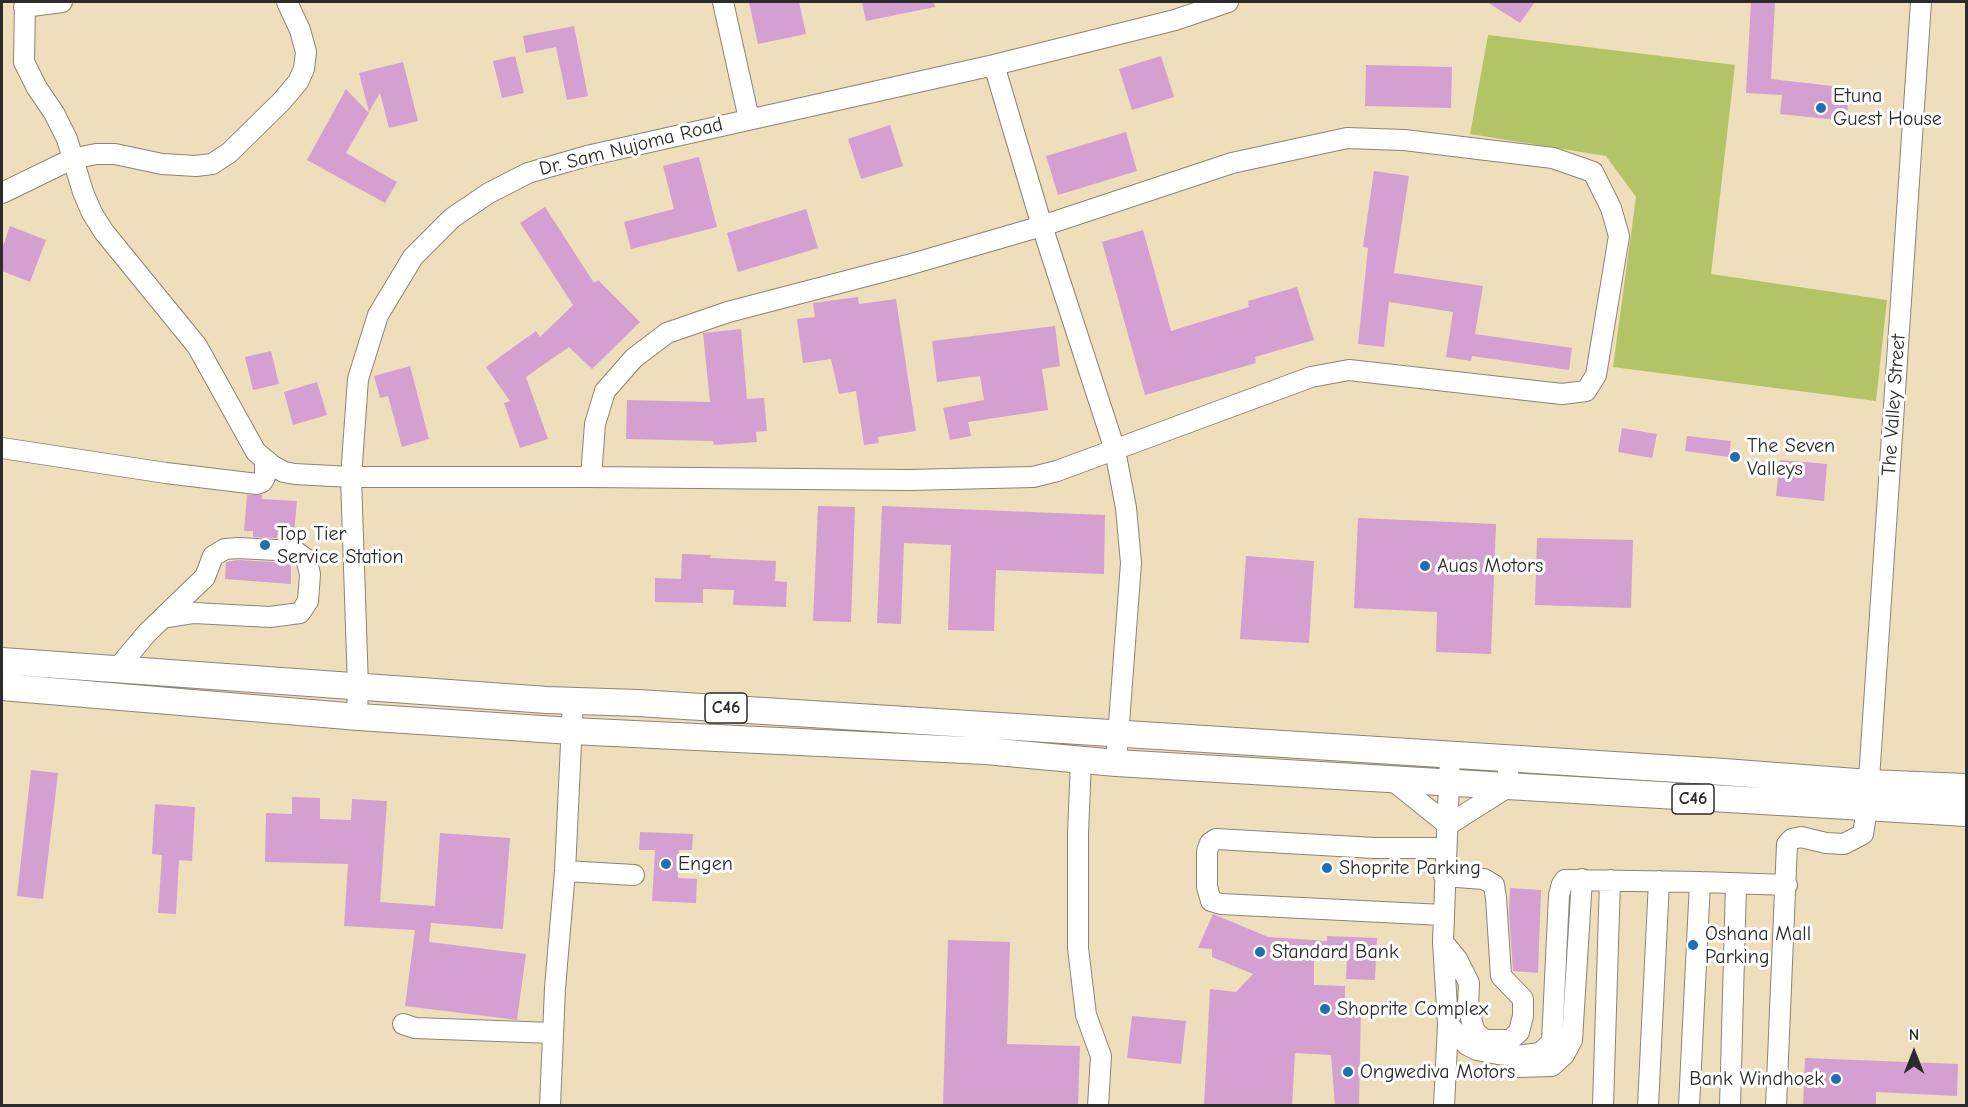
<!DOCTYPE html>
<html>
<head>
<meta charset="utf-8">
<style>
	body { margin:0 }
	#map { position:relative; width:1968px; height:1107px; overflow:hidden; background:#eedebc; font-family:"Comic Neue",sans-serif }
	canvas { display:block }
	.frame { position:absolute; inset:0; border:3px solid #2b2b2b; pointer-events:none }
	.north { position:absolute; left:1884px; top:1023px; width:60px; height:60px; -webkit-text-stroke:4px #fff; paint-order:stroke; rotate:0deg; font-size:16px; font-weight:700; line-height:24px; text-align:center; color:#2b2b2b }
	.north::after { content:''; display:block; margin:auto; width:21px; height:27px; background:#2b2b2b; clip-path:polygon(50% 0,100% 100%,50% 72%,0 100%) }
</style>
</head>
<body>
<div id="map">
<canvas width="1968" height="1107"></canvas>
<div class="frame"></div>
<div class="north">N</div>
</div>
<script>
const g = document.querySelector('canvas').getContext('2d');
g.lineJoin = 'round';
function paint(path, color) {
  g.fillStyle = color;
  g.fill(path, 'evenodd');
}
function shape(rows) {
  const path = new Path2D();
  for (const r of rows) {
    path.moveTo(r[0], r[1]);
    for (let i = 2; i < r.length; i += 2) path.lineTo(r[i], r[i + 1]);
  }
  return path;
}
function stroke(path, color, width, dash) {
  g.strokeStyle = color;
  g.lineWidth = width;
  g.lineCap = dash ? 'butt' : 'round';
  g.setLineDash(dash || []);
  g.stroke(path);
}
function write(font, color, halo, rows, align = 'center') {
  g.font = font + ' "Comic Neue",sans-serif';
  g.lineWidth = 6;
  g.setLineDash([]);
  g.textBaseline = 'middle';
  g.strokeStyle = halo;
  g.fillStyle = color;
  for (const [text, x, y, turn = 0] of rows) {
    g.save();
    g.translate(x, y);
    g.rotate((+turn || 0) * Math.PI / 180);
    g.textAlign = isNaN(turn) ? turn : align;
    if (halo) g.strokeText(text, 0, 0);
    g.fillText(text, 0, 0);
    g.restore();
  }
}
const green = shape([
	[1488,35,1735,65,1711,274,1887,300,1876,401,1613,367,1636,197,1606,156,1470,134]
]);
const building = shape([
	[749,2,799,2,806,34,758,44],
	[862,2,934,2,935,7,866,21],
	[1487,2,1535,2,1520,23],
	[1751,2,1775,2,1771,79,1850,88,1846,121,1780,114,1782,95,1746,93],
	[574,26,588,96,567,100,556,47,526,53,523,36],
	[515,56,524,93,502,98,493,61],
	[1161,56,1174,97,1132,110,1119,69],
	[403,62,418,121,389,128,380,93,369,112,359,73],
	[1366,65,1452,67,1451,108,1365,106],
	[346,89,369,113,346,153,397,182,385,203,307,160],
	[890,125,903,166,861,179,848,139],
	[1126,132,1137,171,1058,195,1046,156],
	[699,157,717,227,631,249,624,222,674,209,663,166],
	[1374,171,1409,176,1394,273,1483,286,1475,334,1572,348,1569,370,1472,356,1471,361,1446,357,1453,312,1389,302,1384,347,1358,344,1368,248,1363,247],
	[545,207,594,283,598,280,640,322,592,369,569,347,526,377,548,439,520,448,504,403,510,401,486,367,536,331,540,337,573,305,520,223],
	[806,209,818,248,738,272,727,233],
	[10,226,46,240,30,282,2,271,2,249],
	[1143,230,1171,331,1249,307,1248,301,1297,287,1314,340,1255,357,1256,363,1145,395,1102,242],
	[858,297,859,304,896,299,916,431,878,437,879,443,864,445,856,391,839,394,831,359,803,363,797,319,815,317,813,303],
	[1055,326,1060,366,1042,369,1048,410,968,422,971,436,950,440,943,408,984,400,980,376,937,382,932,341],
	[741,329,747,399,764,398,767,431,756,432,757,442,714,445,713,441,626,439,627,400,710,402,703,333],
	[271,351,279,384,253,390,245,357],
	[410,366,429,439,402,447,388,396,380,398,374,376],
	[317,382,327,415,293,425,284,392],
	[1622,428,1657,434,1652,458,1618,452],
	[1687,436,1731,441,1729,457,1685,451],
	[1780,460,1827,464,1824,501,1776,496],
	[247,495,262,495,262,499,297,501,294,533,278,532,277,538,253,537,253,531,244,531],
	[818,506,855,507,851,622,813,621],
	[882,506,1105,515,1104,574,996,570,994,631,948,630,951,545,904,543,901,624,877,623],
	[1358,518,1496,524,1491,654,1436,652,1437,612,1354,608],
	[1537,538,1633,540,1631,608,1535,605],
	[682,554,711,555,710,558,776,561,775,581,787,582,786,607,733,605,734,590,703,589,703,603,655,602,655,578,681,579],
	[1246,556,1314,561,1309,643,1240,639],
	[238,560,291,563,291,584,225,579,226,562],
	[31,770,58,773,43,899,17,896],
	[292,797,320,798,320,819,351,820,352,799,387,801,380,902,435,906,440,833,510,838,503,929,431,923,429,942,526,954,517,1020,405,1006,415,930,344,926,348,864,265,862,266,813,292,814],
	[155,804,195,807,192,861,179,860,176,914,158,913,162,855,152,854],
	[640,832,693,834,692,850,679,850,678,878,697,879,696,903,652,901,655,850,639,850],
	[1510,888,1541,890,1538,973,1513,971,1509,913],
	[1213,914,1268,937,1327,941,1327,936,1377,938,1375,980,1346,979,1347,958,1314,956,1314,985,1345,986,1345,1005,1361,1006,1359,1106,1335,1106,1331,1055,1295,1053,1292,1106,1204,1106,1210,989,1236,992,1253,974,1212,957,1212,949,1198,948],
	[948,940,1010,942,1007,1044,1080,1046,1078,1106,943,1106],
	[1132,1016,1186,1021,1181,1064,1127,1058],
	[1805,1058,1958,1064,1957,1096,1876,1092,1876,1106,1803,1106]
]);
const minor = shape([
	[25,2,24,62,37,88,54,113,67,139,83,192,92,213,104,232,197,346,256,452,273,466,284,472,295,474,351,477,591,477,595,424,605,391,634,358,667,333,728,312,908,265,1042,226,1232,163,1347,138,1404,140,1553,158,1593,172,1611,208,1619,236,1596,375,1586,391,1562,394,1349,370,1311,377,1057,471,1033,477,909,480,591,477],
	[723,2,749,119],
	[24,7,62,2],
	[994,65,1042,226,1115,450,1126,508,1131,563,1116,763],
	[2,193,72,159,96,154,115,154,162,164,196,166,212,164,229,153,281,102,298,82,304,69,306,52,300,30,287,2],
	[2,448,166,473,257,484,262,482,265,477,265,460],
	[116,670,147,633,205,577,213,556,225,549,238,548,295,551,306,559,310,574,308,601,300,613,270,617,194,613,163,618],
	[357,717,358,687,351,477,358,379,378,315,413,257,452,218,489,193,528,173,587,156,994,65,1175,20,1228,2],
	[1081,760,1078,834,1078,948,1086,1015,1101,1056,1098,1106],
	[1391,779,1448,825,1508,787,1508,758],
	[565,871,634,875],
	[1443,915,1221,904,1211,901,1207,887,1207,851,1210,843,1216,839,1374,848,1446,848],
	[1443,942,1457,959,1469,983,1468,1008,1475,1032,1485,1040,1510,1040,1519,1032,1523,1016,1523,999,1501,976,1496,898,1494,885,1484,879,1444,876],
	[403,1024,415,1028,553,1033],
	[1448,1024,1467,1045,1477,1050,1498,1054,1517,1056,1540,1053,1552,1042,1559,895,1562,884,1565,880,1700,882,1787,885],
	[1518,1067,1552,1066,1564,1055,1572,1040,1582,879],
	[550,1106,555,988,565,871,573,701],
	[1444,1106,1448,1024,1443,942,1450,756],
	[1603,1106,1610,880],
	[1648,1106,1659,881],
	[1689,1106,1700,882],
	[1730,1106,1736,884],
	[1776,1106,1787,844,1792,839,1801,837,1826,843,1844,844,1863,834,1867,809,1921,2]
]);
const major = shape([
	[2,661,547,700,638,703,1724,772,1869,783,1966,787],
	[2,687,359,717,572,731,986,751,1116,763,1966,813]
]);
const markers = [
	[1821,108,6,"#1f6fb2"],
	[1735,457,6,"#1f6fb2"],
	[265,545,6,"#1f6fb2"],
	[1425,566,6,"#1f6fb2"],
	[666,864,6,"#1f6fb2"],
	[1327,868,6,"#1f6fb2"],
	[1693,945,6,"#1f6fb2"],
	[1260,952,6,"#1f6fb2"],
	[1325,1009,6,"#1f6fb2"],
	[1348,1072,6,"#1f6fb2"],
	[1836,1079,6,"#1f6fb2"]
];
const shields = [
	[726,708,42],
	[1693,799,42]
];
const shieldNames = [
	["C46",726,708],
	["C46",1693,799]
];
const poiNames = [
	["Etuna",1833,96],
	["Guest House",1833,119],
	["The Seven",1747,446],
	["Valleys",1747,469],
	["Top Tier",277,534],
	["Service Station",277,557],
	["Auas Motors",1437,566],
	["Engen",678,864],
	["Shoprite Parking",1339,868],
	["Oshana Mall",1705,934],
	["Parking",1705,957],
	["Standard Bank",1272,952],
	["Shoprite Complex",1337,1009],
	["Ongwediva Motors",1360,1072],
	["Bank Windhoek",1824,1079,"right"]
];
const streetNames = [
	["Dr. Sam Nujoma Road",631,147,-14],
	["The Valley Street",1894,405,-86]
];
paint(green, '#b3c467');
paint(building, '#d4a0d2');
stroke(minor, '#8c8474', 22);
stroke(major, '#8c8474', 28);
stroke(minor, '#fff', 20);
stroke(major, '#fff', 26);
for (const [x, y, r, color] of markers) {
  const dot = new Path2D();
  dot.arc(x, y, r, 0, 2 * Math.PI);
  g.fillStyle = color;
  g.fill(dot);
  stroke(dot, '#fff', 2);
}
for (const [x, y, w] of shields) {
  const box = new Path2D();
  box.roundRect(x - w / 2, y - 15, w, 30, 4.5);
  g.fillStyle = '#fff';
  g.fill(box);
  stroke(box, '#2b2b2b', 1.5);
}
write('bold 18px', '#2b2b2b', null, shieldNames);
write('20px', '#2b2b2b', '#fff', poiNames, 'left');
write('20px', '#2b2b2b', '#fff', streetNames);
</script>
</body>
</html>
